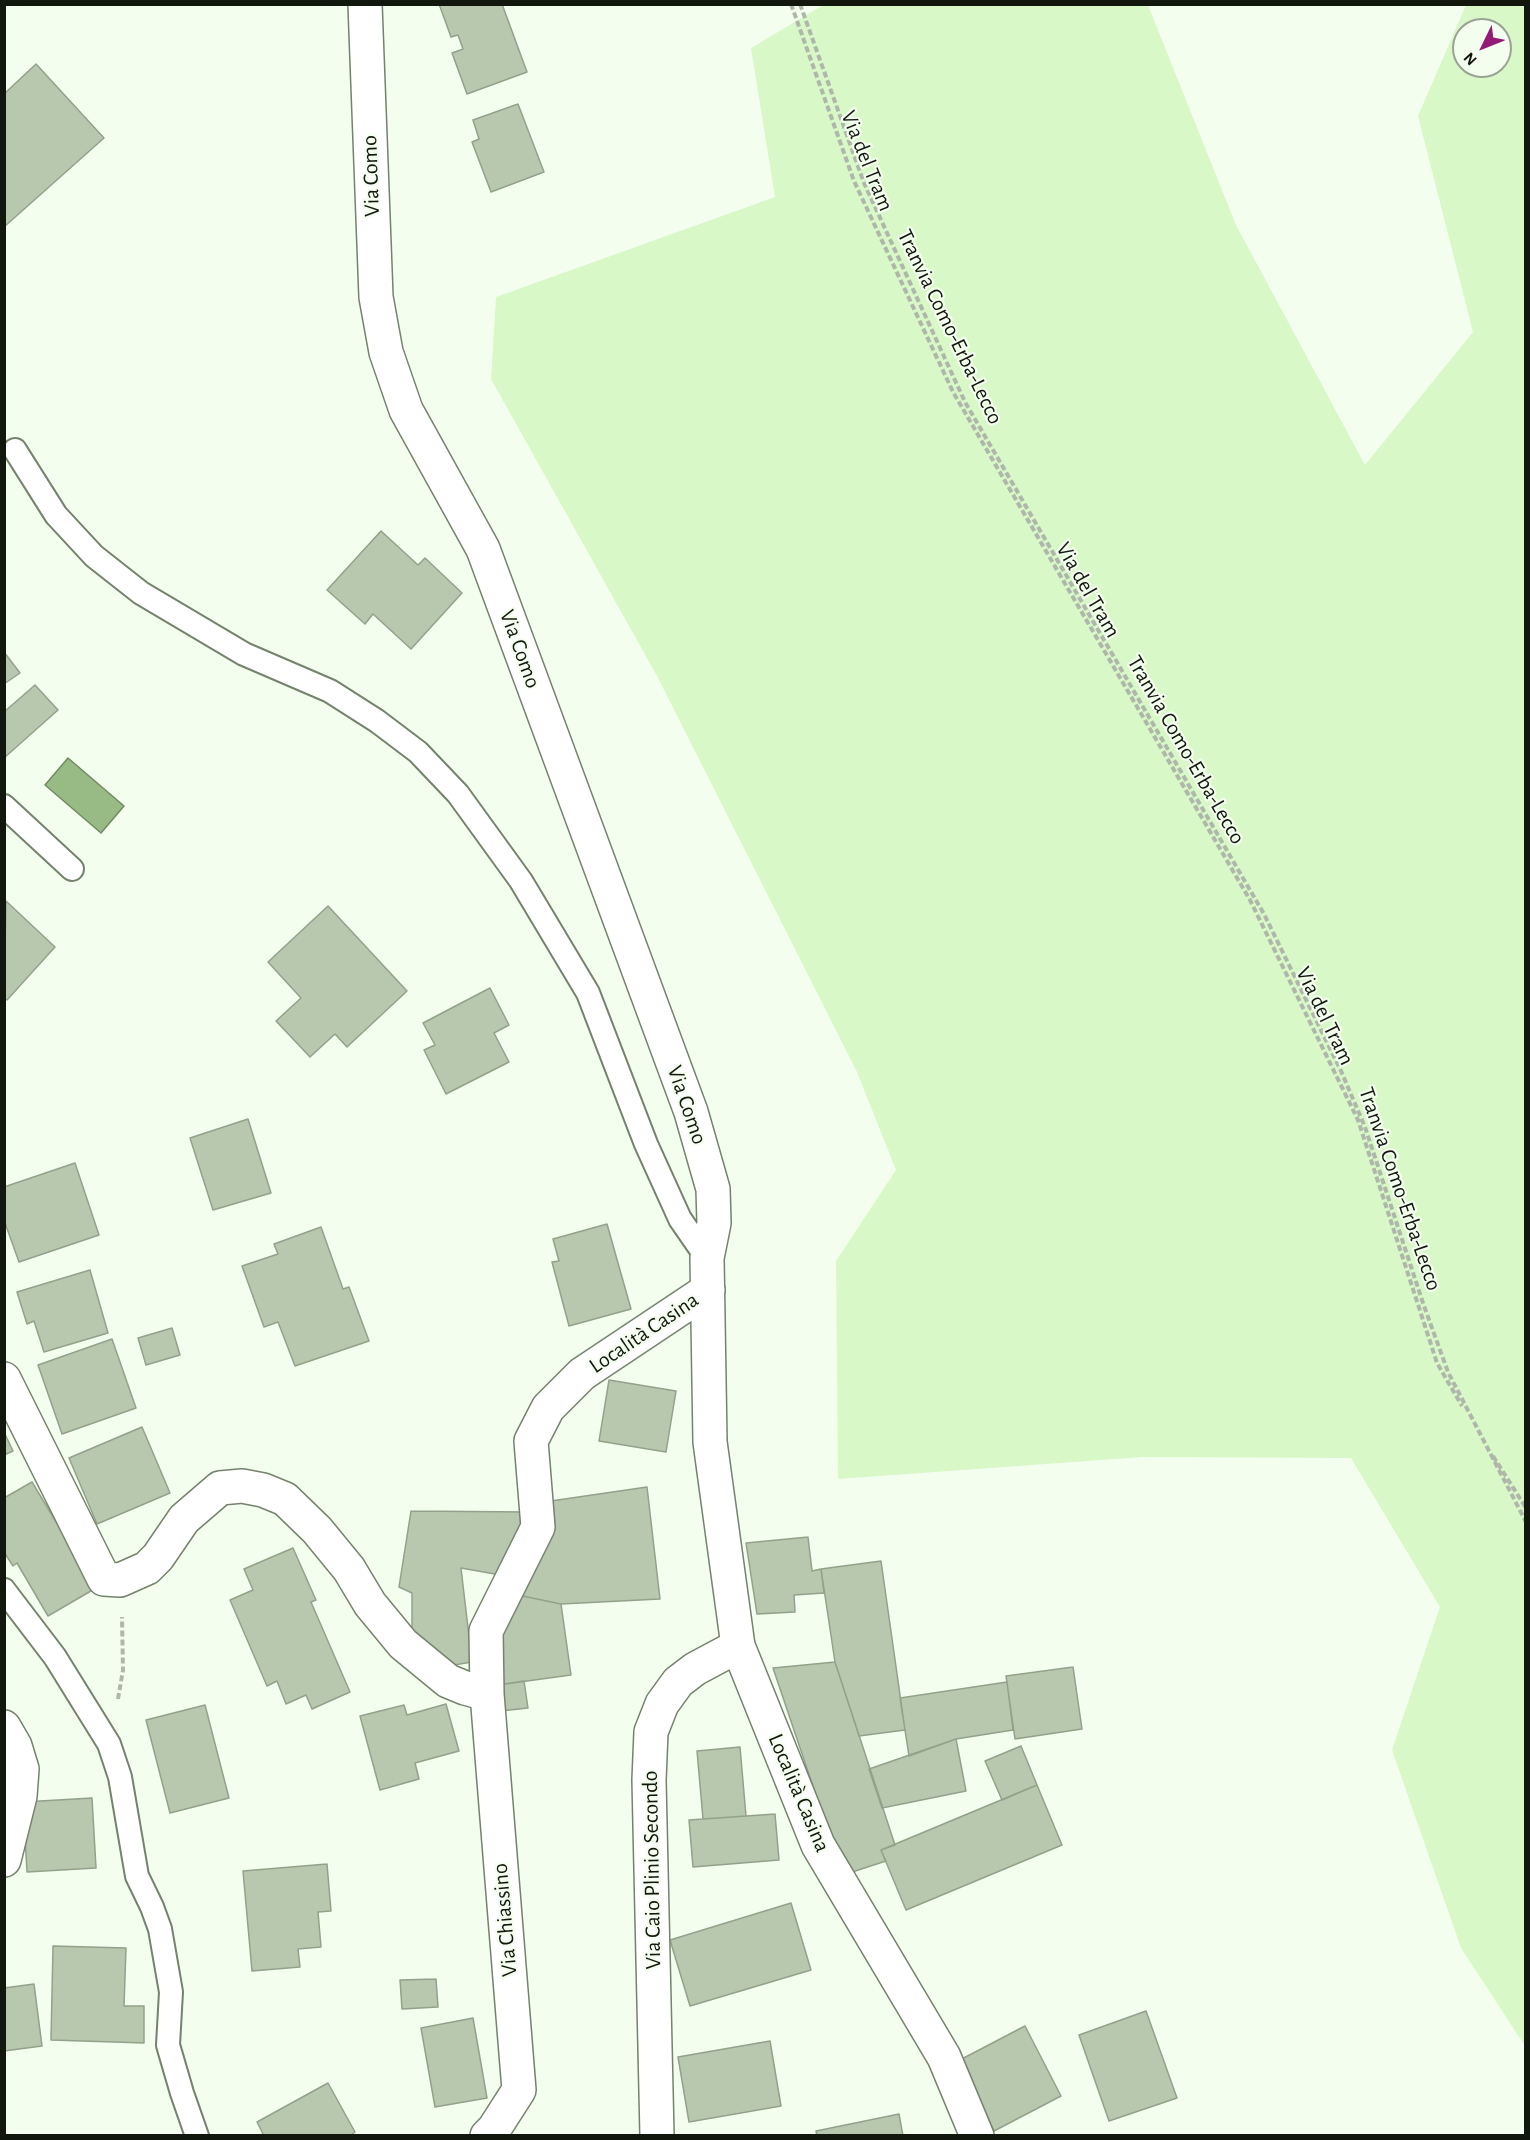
<!DOCTYPE html>
<html>
<head>
<meta charset="utf-8">
<style>
	body { margin:0 }
	#map { position:relative; width:1530px; height:2140px; overflow:hidden; background:#f4feef; font-family:"Alegreya Sans",sans-serif }
	canvas { display:block }
	.frame { position:absolute; inset:0; border:6px solid #12170e; pointer-events:none }
	.north { position:absolute; left:1452px; top:18px; width:60px; height:60px; box-sizing:border-box; background:#f4feef; border:2px solid #9aa295; border-radius:50%; rotate:227deg; font-size:16px; font-weight:700; line-height:24px; text-align:center; color:#12170e }
	.north::after { content:''; display:block; margin:auto; width:21px; height:27px; background:#941a76; clip-path:polygon(50% 0,100% 100%,50% 72%,0 100%) }
</style>
</head>
<body>
<div id="map">
<canvas width="1530" height="2140"></canvas>
<div class="frame"></div>
<div class="north">N</div>
</div>
<script>
const g = document.querySelector('canvas').getContext('2d');
g.lineJoin = 'round';
function paint(path, color) {
  g.fillStyle = color;
  g.fill(path, 'evenodd');
}
function shape(rows) {
  const path = new Path2D();
  for (const r of rows) {
    path.moveTo(r[0], r[1]);
    for (let i = 2; i < r.length; i += 2) path.lineTo(r[i], r[i + 1]);
  }
  return path;
}
function stroke(path, color, width, dash) {
  g.strokeStyle = color;
  g.lineWidth = width;
  g.lineCap = dash ? 'butt' : 'round';
  g.setLineDash(dash || []);
  g.stroke(path);
}
function write(font, color, halo, rows, align = 'center') {
  g.font = font + ' "Alegreya Sans",sans-serif';
  g.lineWidth = 4.5;
  g.setLineDash([]);
  g.textBaseline = 'middle';
  g.strokeStyle = halo;
  g.fillStyle = color;
  for (const [text, x, y, turn = 0] of rows) {
    g.save();
    g.translate(x, y);
    g.rotate((+turn || 0) * Math.PI / 180);
    g.textAlign = isNaN(turn) ? turn : align;
    if (halo) g.strokeText(text, 0, 0);
    g.fillText(text, 0, 0);
    g.restore();
  }
}
const green = shape([
	[825,4,1148,5,1236,225,1365,465,1473,332,1418,116,1466,5,1525,5,1525,2046,1461,1948,1392,1750,1440,1607,1351,1458,1143,1457,838,1479,836,1261,896,1170,857,1072,657,676,491,379,496,297,775,197,751,48],
	[1464,30,1500,30,1500,66,1464,66]
]);
const water = shape([
	[68,758,124,806,101,833,45,785,68,758]
]);
const building = shape([
	[439,4,502,4,527,72,467,94,452,53,463,49,458,35,451,37,439,4],
	[36,64,104,138,4,227,4,94,36,64],
	[518,104,544,172,491,192,472,142,479,139,473,120,518,104],
	[381,531,418,565,425,558,462,593,411,649,373,614,365,624,327,590,381,531],
	[4,652,20,673,4,684,4,652],
	[35,685,58,710,4,758,4,712,35,685],
	[6,901,55,947,7,1000,4,998,6,901],
	[328,906,407,991,347,1047,335,1034,310,1057,276,1021,301,998,268,962,328,906],
	[490,988,509,1025,494,1033,509,1062,446,1094,424,1050,435,1045,423,1023,490,988],
	[248,1119,271,1193,213,1210,190,1138,248,1119],
	[75,1163,99,1235,19,1262,4,1220,4,1187,75,1163],
	[607,1224,631,1309,569,1326,552,1262,559,1261,553,1239,607,1224],
	[321,1227,343,1289,349,1287,369,1341,295,1366,278,1322,264,1327,242,1266,278,1254,274,1244,321,1227],
	[90,1270,108,1333,44,1352,34,1321,27,1324,17,1292,90,1270],
	[172,1328,180,1355,146,1365,138,1338,172,1328],
	[112,1339,136,1408,62,1434,38,1365,112,1339],
	[609,1380,676,1391,666,1452,599,1441,609,1380],
	[142,1427,170,1493,97,1524,69,1458,142,1427],
	[4,1432,13,1451,4,1455,4,1432],
	[32,1482,96,1588,48,1616,17,1563,13,1566,4,1552,4,1498,32,1482],
	[647,1487,660,1599,561,1604,513,1594,533,1543,552,1537,544,1502,647,1487],
	[411,1511,528,1512,506,1576,461,1568,472,1662,448,1666,412,1630,412,1593,399,1587,411,1511],
	[808,1537,812,1571,821,1569,824,1593,794,1595,795,1612,757,1614,746,1543,808,1537],
	[293,1548,316,1600,311,1602,350,1692,312,1709,306,1695,286,1704,277,1681,267,1686,230,1600,253,1590,244,1569,293,1548],
	[881,1561,905,1730,859,1736,835,1662,821,1569,881,1561],
	[513,1594,561,1604,571,1675,498,1685,492,1638,513,1594],
	[835,1662,895,1845,881,1850,886,1861,843,1875,773,1668,835,1662],
	[1073,1667,1082,1729,1015,1739,1006,1676,1073,1667],
	[524,1681,528,1708,501,1711,498,1685,524,1681],
	[1007,1682,1013,1730,956,1739,909,1756,900,1698,1007,1682],
	[446,1704,459,1751,415,1763,419,1779,380,1790,360,1716,404,1705,407,1715,446,1704],
	[205,1705,229,1798,170,1813,146,1720,205,1705],
	[956,1739,966,1791,882,1808,869,1769,956,1739],
	[1021,1746,1037,1785,1002,1800,985,1761,1021,1746],
	[740,1747,746,1816,703,1819,697,1751,740,1747],
	[1037,1785,1062,1845,906,1910,881,1850,1037,1785],
	[92,1798,96,1868,27,1872,23,1802,92,1798],
	[775,1814,779,1860,693,1867,689,1820,775,1814],
	[327,1864,331,1911,318,1912,321,1947,298,1949,300,1967,252,1971,243,1871,327,1864],
	[791,1903,811,1970,690,2006,670,1940,791,1903],
	[53,1946,126,1948,124,2006,144,2006,144,2043,51,2040,53,1946],
	[436,1979,438,2007,402,2009,400,1980,436,1979],
	[34,1984,42,2046,4,2051,4,1988,34,1984],
	[1146,2011,1177,2098,1109,2121,1079,2035,1146,2011],
	[473,2018,487,2098,435,2107,421,2028,473,2018],
	[1025,2026,1061,2096,994,2131,958,2061,1025,2026],
	[770,2041,781,2106,689,2122,678,2057,770,2041],
	[328,2083,355,2132,350,2136,264,2136,257,2122,328,2083],
	[899,2114,903,2136,817,2136,816,2131,899,2114]
]);
const path = shape([
	[791,4,854,181,953,392,1250,900,1358,1120,1437,1363,1462,1406],
	[800,4,864,183,965,402,1264,914,1341,1071,1365,1127,1424,1306,1448,1372,1526,1522],
	[1493,1456,1526,1508],
	[118,1699,123,1670,122,1617]
]);
const service = shape([
	[15,450,56,515,94,556,141,593,244,654,330,691,377,721,418,752,458,794,521,881,588,993,646,1144,680,1219,707,1258],
	[4,806,72,869],
	[4,1590,55,1657,109,1744,120,1777,137,1876,152,1907,160,1929,171,1992,168,2045,182,2093,197,2136]
]);
const minor = shape([
	[4,1379,104,1579,120,1580,147,1568,158,1557,184,1519,220,1488,242,1486,263,1490,285,1499,317,1530,349,1569,370,1604,403,1644,448,1681,465,1688,487,1694],
	[4,1727,15,1746,22,1769,20,1796,4,1860],
	[487,2136,494,2129,519,2090,487,1694,486,1631,538,1527,531,1441,548,1408,582,1374,708,1290],
	[657,2136,649,1780,651,1732,662,1704,678,1682,695,1669,738,1646]
]);
const tertiary = shape([
	[365,4,376,297,386,352,406,410,483,549,691,1112,713,1189,714,1223,707,1258,710,1442,738,1646,818,1845,944,2057,977,2136]
]);
const streetNames = [
	["Via del Tram",867,161,68],
	["Via Como",371,176,-92],
	["Tranvia Como-Erba-Lecco",950,327,64],
	["Via del Tram",1088,590,60],
	["Via Como",520,649,70],
	["Tranvia Como-Erba-Lecco",1186,750,60],
	["Via del Tram",1325,1016,64],
	["Via Como",687,1105,71],
	["Tranvia Como-Erba-Lecco",1400,1189,71],
	["Località Casina",644,1333,-34],
	["Località Casina",799,1793,67],
	["Via Caio Plinio Secondo",652,1870,-91],
	["Via Chiassino",505,1920,-95]
];
paint(green, '#d8f8c8');
paint(water, '#98bb85');
stroke(water, '#708a61', 1.5);
paint(building, '#b8c8af');
stroke(building, '#92a28a', 1.5);
stroke(service, '#74836c', 26);
stroke(minor, '#74836c', 36);
stroke(tertiary, '#74836c', 36);
stroke(path, '#aeb7aa', 4, [6, 3]);
stroke(service, '#fff', 22);
stroke(minor, '#fff', 33);
stroke(tertiary, '#fff', 33);
write('22px', '#12170e', '#f4feef', streetNames);
</script>
</body>
</html>
